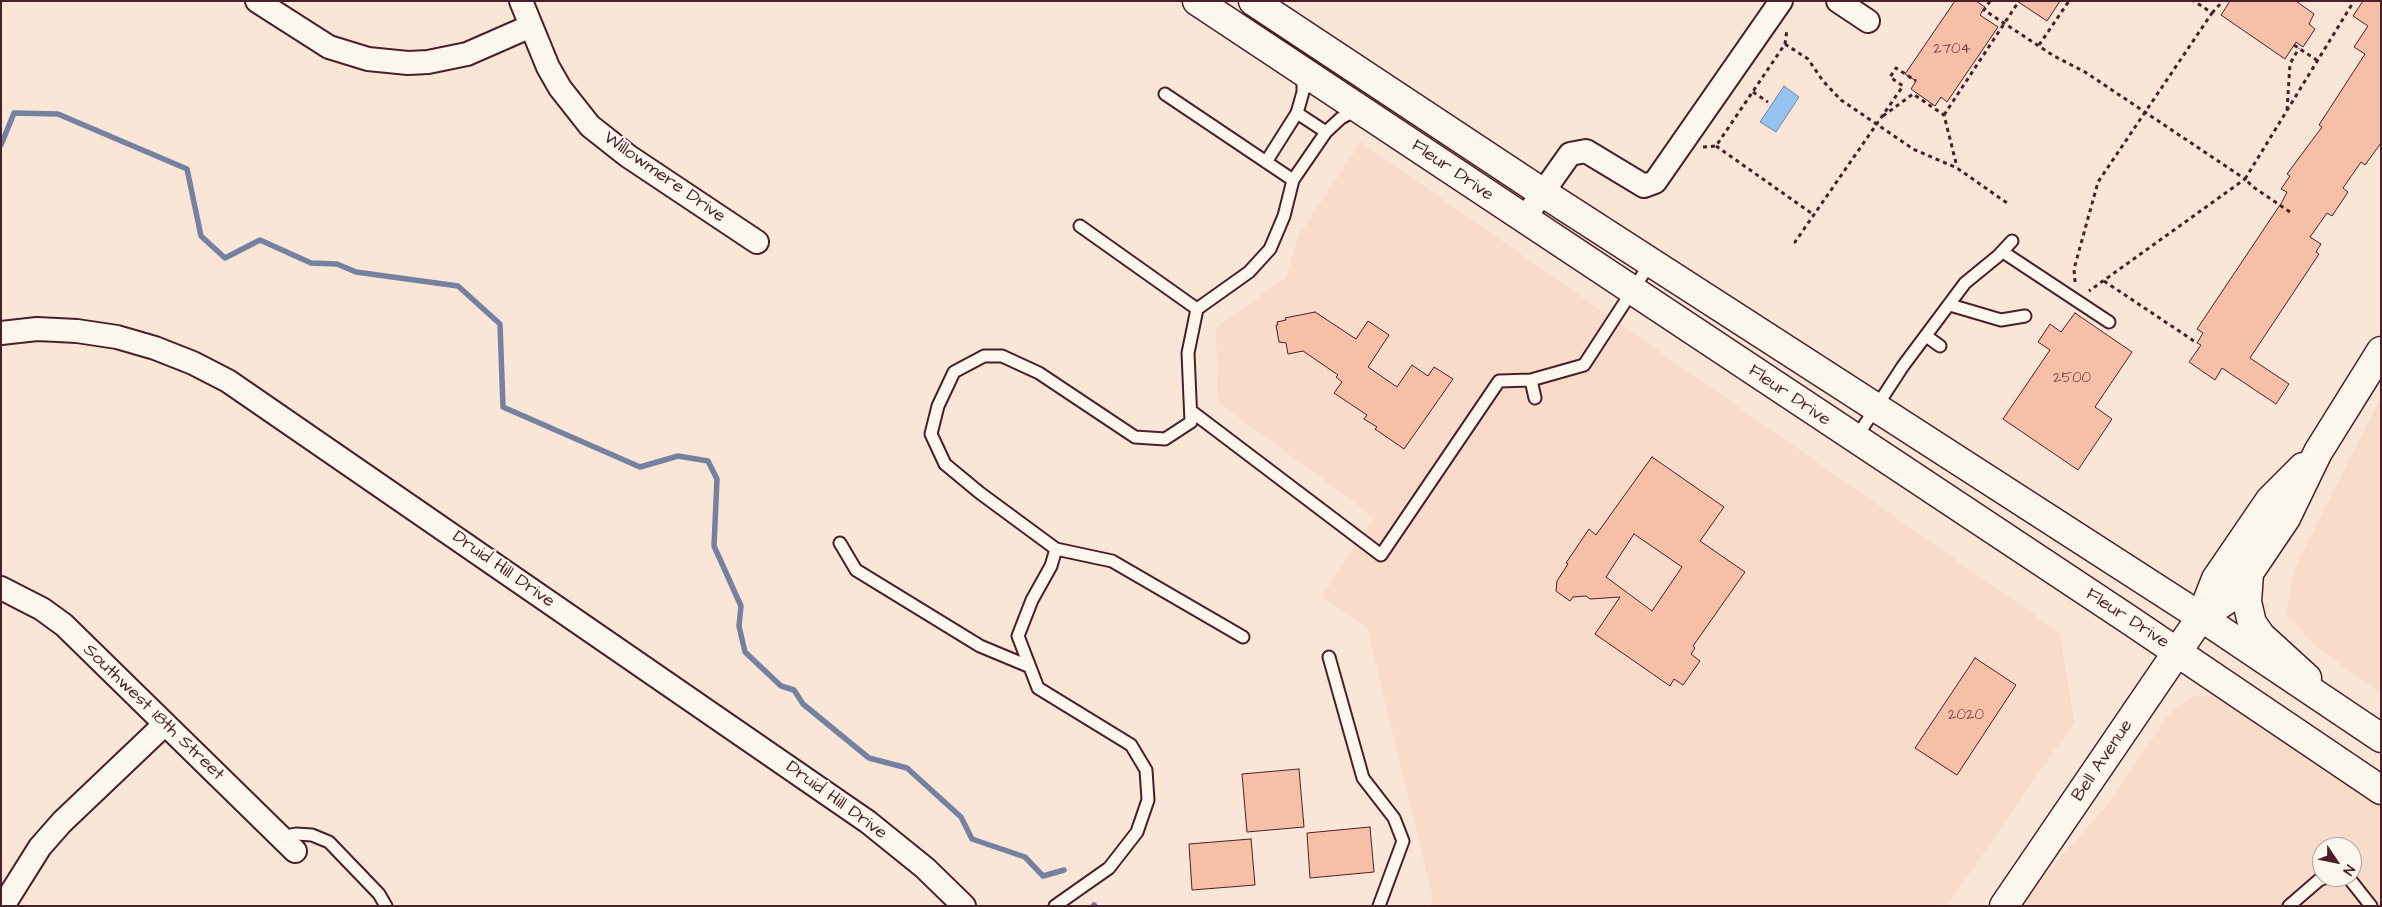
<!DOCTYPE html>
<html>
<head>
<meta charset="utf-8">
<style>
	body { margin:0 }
	#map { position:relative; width:2382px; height:907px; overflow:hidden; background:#f9e6d7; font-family:"Architects Daughter",sans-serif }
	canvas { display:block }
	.frame { position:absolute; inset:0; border:2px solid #4a1f2b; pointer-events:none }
	.north { position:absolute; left:2312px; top:837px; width:50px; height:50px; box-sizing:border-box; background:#fbf7ec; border:1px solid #b4a19f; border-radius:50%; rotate:124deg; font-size:14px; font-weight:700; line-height:20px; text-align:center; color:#4a1f2b }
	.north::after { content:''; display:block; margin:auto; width:18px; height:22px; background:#4a1f2b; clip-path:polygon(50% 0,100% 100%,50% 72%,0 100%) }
</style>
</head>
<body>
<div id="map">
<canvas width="2382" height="907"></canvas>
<div class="frame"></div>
<div class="north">N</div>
</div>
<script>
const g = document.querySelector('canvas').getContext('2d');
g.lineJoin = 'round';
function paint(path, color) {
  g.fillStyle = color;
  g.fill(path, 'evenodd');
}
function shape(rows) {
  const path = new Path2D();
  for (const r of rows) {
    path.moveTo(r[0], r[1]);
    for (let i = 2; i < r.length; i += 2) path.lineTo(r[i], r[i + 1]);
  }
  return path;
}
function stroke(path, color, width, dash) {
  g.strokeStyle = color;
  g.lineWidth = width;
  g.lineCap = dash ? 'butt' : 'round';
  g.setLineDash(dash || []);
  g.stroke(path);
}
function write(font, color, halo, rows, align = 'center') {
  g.font = font + ' "Architects Daughter",sans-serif';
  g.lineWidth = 4;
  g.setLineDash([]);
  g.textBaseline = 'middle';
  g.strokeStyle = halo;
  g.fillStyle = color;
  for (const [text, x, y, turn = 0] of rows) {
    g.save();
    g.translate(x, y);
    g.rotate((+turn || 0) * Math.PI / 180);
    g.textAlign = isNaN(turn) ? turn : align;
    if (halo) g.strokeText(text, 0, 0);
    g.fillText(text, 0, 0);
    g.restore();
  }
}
const built = shape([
	[1361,142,2060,633,2074,722,1947,906,1429,906,1433,899,1367,627,1322,597,1374,517,1218,402,1216,328,1286,277,1298,237],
	[2381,397,2381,693,2315,646,2286,612,2295,568],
	[2194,696,2209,696,2221,698,2381,790,2381,906,2022,906,2044,876,2109,803,2170,713],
	[2322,847,2352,847,2352,877,2322,877]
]);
const water = shape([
	[1784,86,1799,97,1776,132,1760,122,1784,86]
]);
const stream = shape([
	[1,145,14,113,58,114,187,169,201,236,225,258,260,240,311,263,337,264,356,272,458,286,500,324,503,407,640,467,678,456,708,461,717,479,714,546,741,606,739,626,745,652,781,686,794,690,803,704,869,758,907,768,961,817,972,839,1025,857,1043,876,1064,870],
	[1094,905,1095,906]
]);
const building = shape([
	[1955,1,1976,1,1985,7,1980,15,1998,27,1947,102,1941,97,1935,106,1911,89,1916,81,1905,74,1955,1],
	[2017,1,2060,1,2047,21,2017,1],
	[2230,1,2296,1,2314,14,2309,24,2315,29,2303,47,2296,42,2285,59,2221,15,2230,1],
	[2363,1,2381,1,2381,143,2365,165,2361,162,2343,188,2348,192,2332,216,2327,213,2310,237,2321,244,2316,252,2319,254,2250,358,2289,384,2276,404,2222,368,2215,380,2189,362,2201,345,2197,343,2203,333,2197,329,2282,202,2287,192,2281,189,2290,176,2287,174,2322,127,2319,125,2365,54,2354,47,2368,26,2353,16,2363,1],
	[1315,312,1356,339,1368,321,1389,335,1368,367,1397,387,1412,365,1428,376,1434,367,1453,379,1404,449,1375,429,1377,427,1364,419,1367,415,1334,393,1342,382,1336,377,1338,375,1303,351,1288,354,1286,343,1279,342,1276,325,1278,325,1277,322,1286,320,1285,318,1315,312],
	[2075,313,2132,352,2095,407,2112,419,2078,470,2003,419,2050,350,2038,342,2050,324,2061,332,2075,313],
	[1652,457,1724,507,1700,541,1745,572,1693,646,1695,648,1691,654,1700,661,1683,685,1674,679,1670,686,1595,634,1620,597,1590,599,1586,596,1573,597,1570,601,1556,591,1557,581,1568,564,1566,563,1589,529,1596,535,1652,457],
	[1634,534,1682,567,1652,611,1606,577,1634,534],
	[1975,658,2016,685,1957,775,1915,748,1975,658],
	[1299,769,1304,827,1247,832,1242,774,1299,769],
	[1370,827,1374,872,1310,878,1307,833,1370,827],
	[1251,839,1255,885,1192,890,1189,844,1251,839]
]);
const path = shape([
	[1990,1,1984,10,2054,56,2085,72,2245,179,2089,291],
	[2212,13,2223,1],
	[1785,44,1808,59,1823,81,1841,100,1913,149,1957,168,2007,203],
	[2039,45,2069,1],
	[2294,45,2318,61],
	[1753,92,1768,102],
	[2287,110,2290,64,2299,48],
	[1944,115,2019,1],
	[1883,116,1913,94,1944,115,1957,167],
	[1716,146,1814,215],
	[1703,147,1716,146,1785,44,1787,29],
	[2290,212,2253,187,2245,179,2354,1],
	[1796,243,1795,242,1903,86,1890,77,1896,68,1916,81],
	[2104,281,2197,343],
	[2075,282,2074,269,2098,182,2212,13,2194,1]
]);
const service = shape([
	[1165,94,1293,180],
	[1297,113,1326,132],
	[1266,162,1297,113,1303,92,1303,74],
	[1080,226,1197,309],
	[2003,252,2109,322],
	[1950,305,2001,320,2025,316],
	[1926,336,1940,346],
	[1531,380,1535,398],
	[1191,411,1381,555,1499,381,1531,380,1584,365,1651,262],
	[1856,438,1903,366,1965,283,1998,256,2012,241],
	[840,543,856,570,980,646,1028,666],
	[1056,549,1112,561,1243,637],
	[1329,657,1363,778,1394,818,1403,841,1379,906],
	[281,837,296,834,312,835,329,842,379,894,386,906],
	[2348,877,2371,906],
	[1055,906,1109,868,1137,832,1148,800,1146,770,1131,745,1038,688,1018,636,1032,600,1051,566,1056,549,980,493,945,464,931,434,938,406,954,372,984,356,1002,356,1039,373,1135,437,1165,439,1191,422,1188,353,1197,309,1249,272,1270,249,1284,216,1293,180,1326,132,1341,118,1358,109],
	[2289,906,2319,880,2327,877]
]);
const minor = shape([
	[257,1,329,47,368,59,408,63,428,62,467,54,531,26],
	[521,1,548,67,560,88,590,126,628,156,757,242],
	[1838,1,1868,21],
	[1524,219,1570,154,1586,151,1644,186,1655,182,1781,1],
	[1,333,37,329,77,331,117,337,155,348,193,363,228,381,868,822,925,868,964,906],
	[1,588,42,609,64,625,295,851],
	[3,906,40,847,62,822,165,724]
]);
const tertiary = shape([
	[2201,617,2234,595,2286,518,2318,452,2381,351],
	[2201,617,2216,579,2270,500,2303,467]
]);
const secondary = shape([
	[2249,573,2247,602,2252,623,2261,636,2307,678],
	[2004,906,2201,617]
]);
const primary = shape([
	[1197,1,2128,619,2381,790],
	[1253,1,1531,185,2201,617,2381,738]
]);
const numberNames = [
	["2704",1952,50],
	["2500",2072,379],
	["2020",1966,716]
];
const streetNames = [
	["Fleur Drive",1452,171,34],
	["Willowmere Drive",664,178,35],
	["Fleur Drive",1789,396,34],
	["Druid Hill Drive",503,570,35],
	["Fleur Drive",2127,619,33],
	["Southwest 18th Street",153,713,44],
	["Bell Avenue",2103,761,-56],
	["Druid Hill Drive",836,801,36]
];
paint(built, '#f8dbc9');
paint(water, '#94c3ef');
stroke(water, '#7681a1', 1);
stroke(stream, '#7681a1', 5.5);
paint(building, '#f5c0a7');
stroke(building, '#4a1f2b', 1);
stroke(service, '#4a1f2b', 15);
stroke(minor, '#4a1f2b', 26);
stroke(tertiary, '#4a1f2b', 31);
stroke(secondary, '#4a1f2b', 31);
stroke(primary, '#4a1f2b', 31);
stroke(path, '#4a1f2b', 3, [4, 4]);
stroke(service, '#fbf7ec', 11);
stroke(minor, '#fbf7ec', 22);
stroke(tertiary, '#fbf7ec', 28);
stroke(secondary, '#fbf7ec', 28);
stroke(primary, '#fbf7ec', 28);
write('15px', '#75474a', null, numberNames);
write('18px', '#4a1f2b', '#fbf7ec', streetNames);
</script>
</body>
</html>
